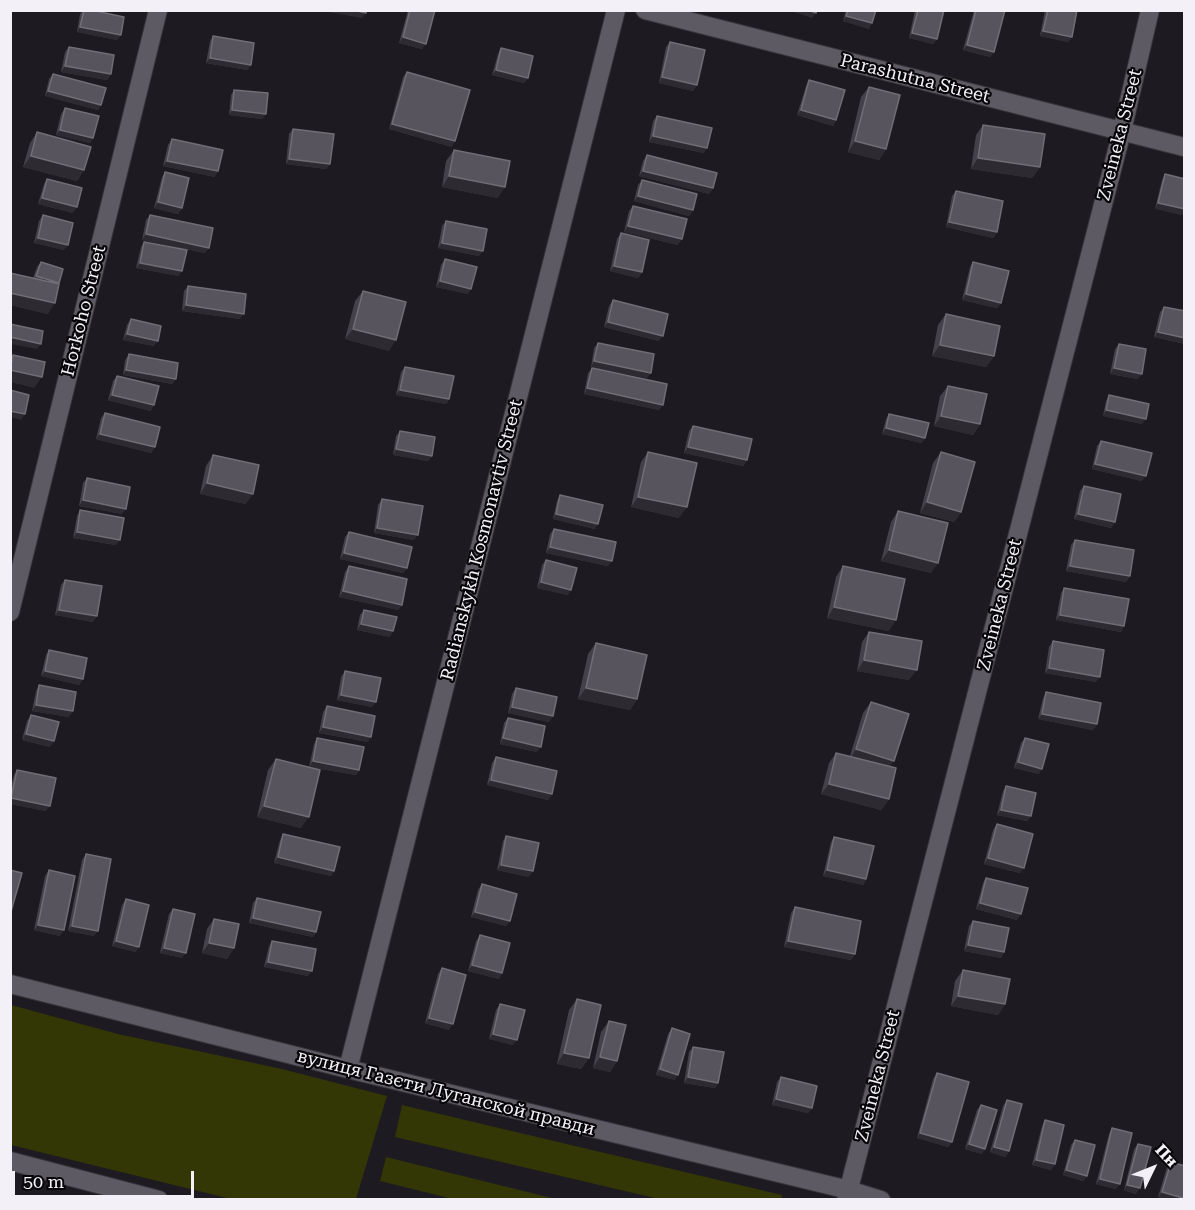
<!DOCTYPE html>
<html>
<head>
<meta charset="utf-8">
<style>
	body { margin:0 }
	#map { position:relative; width:1195px; height:1210px; overflow:hidden; background:#1d1a22; font-family:"Roboto Serif",serif }
	canvas { display:block }
	.frame { position:absolute; inset:0; border:12px solid #f3f1f7; pointer-events:none }
	.north { position:absolute; left:1123px; top:1138px; width:60px; height:60px; -webkit-text-stroke:4px #070609; paint-order:stroke; rotate:47deg; font-size:16px; font-weight:700; line-height:24px; text-align:center; color:#f3f1f7 }
	.north::after { content:''; display:block; margin:auto; width:21px; height:27px; background:#f3f1f7; clip-path:polygon(50% 0,100% 100%,50% 72%,0 100%) }
	.scale { position:absolute; left:12px; top:1171px; width:182px; height:27px; box-sizing:border-box; border:3px solid #f3f1f7; border-top:0; padding-left:8px; font-size:18px; line-height:21px; white-space:nowrap; color:#f3f1f7; -webkit-text-stroke:4px #070609; paint-order:stroke }
</style>
</head>
<body>
<div id="map">
<canvas width="1195" height="1210"></canvas>
<div class="frame"></div>
<div class="north">Пн</div>
<div class="scale">50 m</div>
</div>
<script>
const g = document.querySelector('canvas').getContext('2d');
g.lineJoin = 'round';
function paint(path, color) {
  g.fillStyle = color;
  g.fill(path, 'evenodd');
}
function shape(rows) {
  const path = new Path2D();
  for (const r of rows) {
    path.moveTo(r[0], r[1]);
    for (let i = 2; i < r.length; i += 2) path.lineTo(r[i], r[i + 1]);
  }
  return path;
}
function stroke(path, color, width, dash) {
  g.strokeStyle = color;
  g.lineWidth = width;
  g.lineCap = dash ? 'butt' : 'round';
  g.setLineDash(dash || []);
  g.stroke(path);
}
function write(font, color, halo, rows, align = 'center') {
  g.font = font + ' "Roboto Serif",serif';
  g.lineWidth = 4.5;
  g.setLineDash([]);
  g.textBaseline = 'middle';
  g.strokeStyle = halo;
  g.fillStyle = color;
  for (const [text, x, y, turn = 0] of rows) {
    g.save();
    g.translate(x, y);
    g.rotate((+turn || 0) * Math.PI / 180);
    g.textAlign = isNaN(turn) ? turn : align;
    if (halo) g.strokeText(text, 0, 0);
    g.fillText(text, 0, 0);
    g.restore();
  }
}
const green = shape([
	[11,1005,118,1034,282,1069,387,1096,356,1199,231,1199,11,1145],
	[402,1105,782,1195,781,1200,659,1199,395,1137],
	[386,1157,556,1199,453,1199,380,1181]
]);
const minor = shape([
	[645,10,1184,147],
	[10,612,158,10],
	[10,984,348,1069,849,1190,881,1200],
	[348,1069,616,10],
	[10,1161,159,1200],
	[846,1200,1122,131,1150,10]
]);
const wall = shape([
	[83,10,91,10,121,35,117,40,77,32,80,14],
	[408,10,435,10,422,49,399,43],
	[846,10,876,10,869,29,843,21],
	[915,10,944,10,937,39,933,44,909,38],
	[974,10,1005,10,994,52,990,57,963,50],
	[1045,10,1077,10,1072,37,1068,42,1040,36],
	[213,36,251,65,247,70,206,63,210,41],
	[670,42,697,85,693,91,659,83,666,47],
	[69,47,111,74,107,80,61,72,65,52],
	[501,48,528,78,524,83,492,75,498,54],
	[407,72,452,147,389,129,403,77],
	[53,74,101,105,98,110,45,96,49,79],
	[809,80,836,120,833,126,797,115,806,86],
	[869,87,886,149,879,160,848,152,861,97],
	[234,90,266,114,262,119,229,115,231,95],
	[65,108,93,138,90,143,56,135,61,114],
	[657,116,704,153,649,142,653,121],
	[983,125,1040,167,1032,178,971,169,976,135],
	[293,129,330,164,326,169,286,164,289,134],
	[37,132,84,170,77,181,23,167,30,143],
	[172,139,215,177,163,166,168,145],
	[454,150,498,198,442,187,446,161],
	[647,155,713,188,709,194,639,176,643,161],
	[165,172,182,208,178,214,154,208,162,177],
	[1165,174,1185,179,1155,209,1162,180],
	[47,179,73,213,38,204,44,184],
	[642,180,693,210,689,216,634,201,638,185],
	[956,191,997,232,993,238,946,227,952,196],
	[633,206,678,245,624,232,629,211],
	[43,215,64,250,34,243,39,221],
	[150,215,205,253,142,240,146,220],
	[446,221,479,256,438,248,442,226],
	[621,233,642,272,638,278,610,271,617,239],
	[144,242,179,276,136,268,141,247],
	[445,259,468,294,436,287,441,265],
	[41,262,48,314,10,305,10,273,33,278,37,267],
	[973,262,1001,303,997,308,962,300,970,267],
	[188,286,240,319,182,311,184,291],
	[363,291,389,351,345,339,355,301],
	[613,300,659,341,604,327,609,306],
	[1164,307,1185,311,1185,344,1154,337,1160,312],
	[946,314,994,356,986,367,932,356,938,325],
	[131,319,154,346,123,340,127,325],
	[598,343,651,373,647,378,591,367,594,348],
	[1119,344,1138,379,1110,374,1115,349],
	[129,354,176,379,172,384,123,375,125,360],
	[405,367,449,399,446,404,396,395,401,372],
	[592,368,659,410,584,394,588,373],
	[117,376,151,411,108,400,113,381],
	[948,386,980,424,973,435,934,426,940,396],
	[1109,395,1142,424,1103,416,1106,401],
	[105,413,155,447,151,453,96,439,101,418],
	[889,414,922,443,882,434,886,419],
	[693,426,747,460,743,466,684,453,689,431],
	[400,431,432,456,428,461,393,455,396,436],
	[1101,441,1142,481,1092,469,1097,446],
	[648,452,679,518,631,507,641,462],
	[941,452,961,512,954,522,920,513,933,463],
	[213,455,246,504,200,494,206,466],
	[87,478,122,514,79,506,83,483],
	[1084,486,1115,522,1111,528,1074,519,1080,491],
	[560,495,595,529,553,519,557,501],
	[382,499,414,540,374,533,378,505],
	[80,510,116,545,73,538,77,516],
	[898,511,931,573,881,561,891,522],
	[554,529,608,566,546,553,550,534],
	[349,532,407,568,403,573,340,559,345,537],
	[1075,540,1130,576,1126,582,1066,571,1071,545],
	[546,560,568,595,537,588,542,565],
	[349,566,402,605,398,610,339,597,345,572],
	[843,566,889,631,827,618,836,577],
	[65,580,93,622,55,615,61,585],
	[1064,588,1124,626,1121,632,1056,620,1061,593],
	[364,610,390,637,357,630,360,615],
	[869,632,909,680,857,671,862,642],
	[1053,641,1096,682,1045,673,1049,647],
	[596,643,637,699,630,710,578,699,588,654],
	[49,650,83,679,79,685,41,676,46,655],
	[345,671,372,707,337,700,341,677],
	[39,685,69,717,32,711,36,691],
	[516,688,549,722,508,713,512,694],
	[1046,692,1097,724,1093,730,1038,719,1043,698],
	[871,702,890,767,889,799,881,810,821,794,829,763,836,753,850,756,863,713],
	[327,706,368,742,319,733,323,712],
	[31,715,50,747,22,740,27,721],
	[508,718,537,752,500,744,504,723],
	[317,738,359,770,356,775,309,767,314,744],
	[1025,738,1039,774,1014,768,1021,743],
	[496,757,552,794,548,800,487,785,492,763],
	[276,759,301,828,257,817,268,770],
	[17,770,46,811,10,804,10,790,14,775],
	[1006,786,1031,816,1027,821,997,815,1003,791],
	[997,824,1020,873,984,864,993,830],
	[283,834,334,871,331,876,274,863,280,840],
	[506,836,529,877,497,870,503,841],
	[834,837,866,879,863,885,823,876,831,842],
	[86,854,94,936,68,931,82,860],
	[49,870,60,936,34,930,45,876],
	[986,878,1017,920,976,909,983,883],
	[482,884,510,921,506,926,471,917,478,890],
	[257,898,316,932,313,937,249,923,253,903],
	[126,899,136,952,112,946,122,905],
	[795,907,855,954,851,960,784,947,791,913],
	[173,909,182,958,160,953,169,914],
	[214,919,234,948,227,959,202,953,207,929],
	[973,921,1004,952,1001,958,964,951,969,926],
	[480,935,502,973,499,979,468,971,476,941],
	[272,941,308,976,264,967,269,946],
	[442,968,449,1030,425,1023,438,974],
	[963,970,1005,1004,998,1015,951,1006,955,981],
	[577,999,589,1058,581,1069,557,1064,569,1010],
	[500,1004,513,1045,489,1039,496,1010],
	[609,1021,617,1061,610,1072,593,1068,601,1032],
	[672,1028,675,1080,656,1075,668,1034],
	[693,1047,718,1083,715,1088,684,1083,689,1052],
	[937,1073,952,1142,948,1147,917,1138,933,1079],
	[781,1077,812,1108,808,1113,772,1105,777,1082],
	[1007,1100,1009,1151,1005,1157,990,1152,1003,1106],
	[981,1105,982,1154,965,1149,977,1110],
	[1045,1120,1051,1170,1032,1165,1042,1126],
	[1112,1128,1116,1189,1096,1184,1109,1134],
	[1075,1140,1087,1176,1083,1181,1063,1175,1071,1145],
	[1138,1144,1136,1194,1124,1190,1134,1149],
	[1171,1162,1182,1200,1166,1200,1158,1197,1167,1167]
]);
const shadedWall = shape([
	[329,10,353,10,366,13,362,18,328,12],
	[788,10,808,10,816,13,812,18],
	[846,16,872,23,869,29,843,21],
	[80,27,121,35,117,40,77,32],
	[1043,31,1072,37,1068,42,1040,36],
	[912,33,937,39,933,44,909,38],
	[403,37,426,44,422,49,399,43],
	[967,45,994,52,990,57,963,50],
	[210,58,251,65,247,70,206,63],
	[65,66,111,74,107,80,61,72],
	[496,70,528,78,524,83,492,75],
	[662,77,697,85,693,91,659,83],
	[48,91,101,105,98,110,45,96],
	[232,110,266,114,262,119,229,115],
	[801,110,836,120,833,126,797,115],
	[392,124,455,141,452,147,389,129],
	[60,130,93,138,90,143,56,135],
	[653,136,707,148,704,153,649,142],
	[855,141,886,149,879,160,848,152],
	[31,156,84,170,77,181,23,167],
	[978,158,1040,167,1032,178,971,169],
	[289,159,330,164,326,169,286,164],
	[167,161,218,171,215,177,163,166],
	[643,171,713,188,709,194,639,176],
	[449,176,505,187,498,198,442,187],
	[638,196,693,210,689,216,634,201],
	[42,198,77,207,73,213,38,204],
	[158,202,182,208,178,214,154,208],
	[1158,203,1185,209,1185,216,1155,209],
	[949,222,997,232,993,238,946,227],
	[628,226,682,239,678,245,624,232],
	[146,234,209,248,205,253,142,240],
	[38,238,68,245,64,250,34,243],
	[442,243,483,251,479,256,438,248],
	[140,263,182,271,179,276,136,268],
	[614,266,642,272,638,278,610,271],
	[440,281,471,289,468,294,436,287],
	[10,293,55,303,48,314,10,305],
	[966,294,1001,303,997,308,962,300],
	[186,305,244,314,240,319,182,311],
	[608,322,663,336,659,341,604,327],
	[353,329,396,340,389,351,345,339],
	[1158,332,1185,338,1185,344,1154,337],
	[127,334,158,341,154,346,123,340],
	[10,337,41,344,37,349,10,344],
	[940,345,994,356,986,367,932,356],
	[594,361,651,373,647,378,591,367],
	[1114,368,1142,374,1138,379,1110,374],
	[10,370,42,377,34,388,10,382],
	[126,370,176,379,172,384,123,375],
	[587,388,663,405,659,410,584,394],
	[400,390,449,399,446,404,396,395],
	[112,395,154,405,151,411,108,400],
	[1106,410,1146,419,1142,424,1103,416],
	[10,411,25,414,21,420,10,417],
	[941,416,980,424,973,435,934,426],
	[886,428,925,438,922,443,882,434],
	[100,434,155,447,151,453,96,439],
	[688,447,747,460,743,466,684,453],
	[396,449,432,456,428,461,393,455],
	[1095,464,1146,476,1142,481,1092,469],
	[207,483,253,494,246,504,200,494],
	[638,497,687,507,679,518,631,507],
	[83,500,126,509,122,514,79,506],
	[927,502,961,512,954,522,920,513],
	[556,514,598,524,595,529,553,519],
	[1078,514,1115,522,1111,528,1074,519],
	[377,528,418,535,414,540,374,533],
	[77,532,120,540,116,545,73,538],
	[550,547,612,561,608,566,546,553],
	[889,550,938,563,931,573,881,561],
	[344,553,407,568,403,573,340,559],
	[1070,566,1130,576,1126,582,1066,571],
	[541,582,571,590,568,595,537,588],
	[343,591,402,605,398,610,339,597],
	[834,607,896,620,889,631,827,618],
	[59,610,97,616,93,622,55,615],
	[1060,615,1124,626,1121,632,1056,620],
	[361,624,393,631,390,637,357,630],
	[864,660,917,670,909,680,857,671],
	[1049,668,1100,677,1096,682,1045,673],
	[45,671,83,679,79,685,41,676],
	[586,688,637,699,630,710,578,699],
	[341,695,376,702,372,707,337,700],
	[36,705,73,711,69,717,32,711],
	[512,707,553,716,549,722,508,713],
	[1042,714,1097,724,1093,730,1038,719],
	[323,727,371,737,368,742,319,733],
	[26,734,54,741,50,747,22,740],
	[503,738,541,747,537,752,500,744],
	[856,749,894,761,886,772,849,760],
	[313,761,359,770,356,775,309,767],
	[1018,762,1042,769,1039,774,1014,768],
	[491,780,552,794,548,800,487,785],
	[829,784,889,799,881,810,821,794],
	[11,798,50,806,46,811,10,804],
	[264,806,309,817,301,828,257,817],
	[1001,810,1031,816,1027,821,997,815],
	[278,857,334,871,331,876,274,863],
	[988,858,1024,868,1020,873,984,864],
	[501,865,533,871,529,877,497,870],
	[827,870,866,879,863,885,823,876],
	[980,903,1021,914,1017,920,976,909],
	[475,912,510,921,506,926,471,917],
	[253,918,316,932,313,937,249,923],
	[38,925,64,930,60,936,34,930],
	[72,926,98,931,94,936,68,931],
	[116,941,139,947,136,952,112,946],
	[788,941,855,954,851,960,784,947],
	[209,943,234,948,227,959,202,953],
	[968,945,1004,952,1001,958,964,951],
	[164,948,186,953,182,958,160,953],
	[268,962,312,971,308,976,264,967],
	[472,965,502,973,499,979,468,971],
	[958,996,1005,1004,998,1015,951,1006],
	[429,1018,453,1024,449,1030,425,1023],
	[493,1034,517,1040,513,1045,489,1039],
	[564,1053,589,1058,581,1069,557,1064],
	[600,1057,617,1061,610,1072,593,1068],
	[660,1069,678,1075,675,1080,656,1075],
	[688,1077,718,1083,715,1088,684,1083],
	[776,1099,812,1108,808,1113,772,1105],
	[920,1133,952,1142,948,1147,917,1138],
	[969,1144,985,1149,982,1154,965,1149],
	[994,1147,1009,1151,1005,1157,990,1152],
	[1036,1160,1055,1164,1051,1170,1032,1165],
	[1066,1170,1087,1176,1083,1181,1063,1175],
	[1100,1179,1120,1184,1116,1189,1096,1184],
	[1127,1185,1140,1188,1136,1194,1124,1190],
	[1162,1192,1183,1198,1182,1200,1166,1200,1158,1197]
]);
const building = shape([
	[84,10,91,10,124,17,121,35,80,27,84,10],
	[353,10,367,10,366,13,353,10],
	[410,10,435,10,426,44,403,37,410,10],
	[808,10,817,10,816,13,808,10],
	[848,10,876,10,872,23,846,16,848,10],
	[918,10,944,10,937,39,912,33,918,10],
	[976,10,1005,10,994,52,967,45,976,10],
	[1048,10,1077,10,1072,37,1043,31,1048,10],
	[213,36,254,43,251,65,210,58,213,36],
	[670,42,705,50,697,85,662,77,670,42],
	[69,47,114,55,111,74,65,66,69,47],
	[501,48,533,56,528,78,496,70,501,48],
	[407,72,470,90,455,141,392,124,407,72],
	[53,74,106,88,101,105,48,91,53,74],
	[809,80,845,90,836,120,801,110,809,80],
	[869,87,900,95,886,149,855,141,869,87],
	[234,90,268,93,266,114,232,110,234,90],
	[65,108,99,116,93,138,60,130,65,108],
	[657,116,712,128,707,148,653,136,657,116],
	[983,125,1045,134,1040,167,978,158,983,125],
	[293,129,334,134,330,164,289,159,293,129],
	[37,132,91,147,84,170,31,156,37,132],
	[172,139,223,150,218,171,167,161,172,139],
	[454,150,510,161,505,187,449,176,454,150],
	[647,155,717,173,713,188,643,171,647,155],
	[165,172,189,178,182,208,158,202,165,172],
	[1165,174,1185,179,1185,209,1158,203,1165,174],
	[47,179,82,188,77,207,42,198,47,179],
	[642,180,697,194,693,210,638,196,642,180],
	[956,191,1003,201,997,232,949,222,956,191],
	[633,206,687,219,682,239,628,226,633,206],
	[43,215,73,223,68,245,38,238,43,215],
	[150,215,213,228,209,248,146,234,150,215],
	[446,221,487,229,483,251,442,243,446,221],
	[621,233,649,240,642,272,614,266,621,233],
	[144,242,187,250,182,271,140,263,144,242],
	[445,259,477,267,471,289,440,281,445,259],
	[41,262,63,269,59,283,36,276,41,262],
	[973,262,1009,271,1001,303,966,294,973,262],
	[10,273,59,284,55,303,10,293,10,273],
	[188,286,246,294,244,314,186,305,188,286],
	[363,291,406,302,396,340,353,329,363,291],
	[613,300,668,314,663,336,608,322,613,300],
	[1164,307,1185,311,1185,338,1158,332,1164,307],
	[946,314,1000,326,994,356,940,345,946,314],
	[131,319,161,326,158,341,127,334,131,319],
	[10,324,43,331,41,344,10,337,10,324],
	[598,343,654,354,651,373,594,361,598,343],
	[1119,344,1146,349,1142,374,1114,368,1119,344],
	[129,354,178,363,176,379,126,370,129,354],
	[13,355,45,362,42,377,10,370,13,355],
	[405,367,454,376,449,399,400,390,405,367],
	[592,368,667,384,663,405,587,388,592,368],
	[117,376,159,386,154,405,112,395,117,376],
	[948,386,987,394,980,424,941,416,948,386],
	[10,390,29,395,25,414,10,411,10,390],
	[1109,395,1149,404,1146,419,1106,410,1109,395],
	[105,413,160,427,155,447,100,434,105,413],
	[889,414,929,423,925,438,886,428,889,414],
	[693,426,752,439,747,460,688,447,693,426],
	[400,431,435,437,432,456,396,449,400,431],
	[1101,441,1152,453,1146,476,1095,464,1101,441],
	[648,452,697,463,687,507,638,497,648,452],
	[941,452,975,462,961,512,927,502,941,452],
	[213,455,259,465,253,494,207,483,213,455],
	[87,478,130,487,126,509,83,500,87,478],
	[1084,486,1121,494,1115,522,1078,514,1084,486],
	[560,495,603,505,598,524,556,514,560,495],
	[382,499,423,506,418,535,377,528,382,499],
	[80,510,124,518,120,540,77,532,80,510],
	[898,511,948,523,938,563,889,550,898,511],
	[554,529,616,542,612,561,550,547,554,529],
	[349,532,412,547,407,568,344,553,349,532],
	[1075,540,1134,550,1130,576,1070,566,1075,540],
	[546,560,577,568,571,590,541,582,546,560],
	[349,566,407,579,402,605,343,591,349,566],
	[843,566,905,579,896,620,834,607,843,566],
	[65,580,102,586,97,616,59,610,65,580],
	[1064,588,1129,599,1124,626,1060,615,1064,588],
	[364,610,397,617,393,631,361,624,364,610],
	[869,632,922,641,917,670,864,660,869,632],
	[1053,641,1104,650,1100,677,1049,668,1053,641],
	[596,643,647,655,637,699,586,688,596,643],
	[49,650,87,658,83,679,45,671,49,650],
	[345,671,381,678,376,702,341,695,345,671],
	[39,685,76,692,73,711,36,705,39,685],
	[516,688,557,697,553,716,512,707,516,688],
	[1046,692,1101,703,1097,724,1042,714,1046,692],
	[871,702,909,714,894,761,856,749,871,702],
	[327,706,375,716,371,737,323,727,327,706],
	[31,715,59,722,54,741,26,734,31,715],
	[508,718,545,726,541,747,503,738,508,718],
	[317,738,364,747,359,770,313,761,317,738],
	[1025,738,1049,744,1042,769,1018,762,1025,738],
	[836,753,896,768,889,799,829,784,836,753],
	[496,757,557,771,552,794,491,780,496,757],
	[276,759,320,770,309,817,264,806,276,759],
	[17,770,56,778,50,806,11,798,17,770],
	[1006,786,1036,793,1031,816,1001,810,1006,786],
	[997,824,1033,834,1024,868,988,858,997,824],
	[283,834,340,847,334,871,278,857,283,834],
	[506,836,539,843,533,871,501,865,506,836],
	[834,837,874,846,866,879,827,870,834,837],
	[86,854,111,859,98,931,72,926,86,854],
	[10,870,22,873,10,915,10,870],
	[49,870,75,876,64,930,38,925,49,870],
	[986,878,1028,888,1021,914,980,903,986,878],
	[482,884,517,894,510,921,475,912,482,884],
	[257,898,321,912,316,932,253,918,257,898],
	[126,899,149,905,139,947,116,941,126,899],
	[795,907,861,921,855,954,788,941,795,907],
	[173,909,195,914,186,953,164,948,173,909],
	[214,919,239,924,234,948,209,943,214,919],
	[973,921,1009,928,1004,952,968,945,973,921],
	[480,935,510,943,502,973,472,965,480,935],
	[272,941,316,949,312,971,268,962,272,941],
	[442,968,466,975,453,1024,429,1018,442,968],
	[963,970,1010,979,1005,1004,958,996,963,970],
	[577,999,601,1005,589,1058,564,1053,577,999],
	[500,1004,525,1010,517,1040,493,1034,500,1004],
	[609,1021,626,1025,617,1061,600,1057,609,1021],
	[672,1028,690,1034,678,1075,660,1069,672,1028],
	[693,1047,724,1052,718,1083,688,1077,693,1047],
	[937,1073,969,1082,952,1142,920,1133,937,1073],
	[781,1077,817,1086,812,1108,776,1099,781,1077],
	[1007,1100,1022,1104,1009,1151,994,1147,1007,1100],
	[981,1105,997,1110,985,1149,969,1144,981,1105],
	[1045,1120,1064,1125,1055,1164,1036,1160,1045,1120],
	[1112,1128,1132,1133,1120,1184,1100,1179,1112,1128],
	[1075,1140,1095,1145,1087,1176,1066,1170,1075,1140],
	[1138,1144,1151,1147,1140,1188,1127,1185,1138,1144],
	[1171,1162,1185,1166,1185,1194,1183,1198,1162,1192,1171,1162]
]);
const streetNames = [
	["Parashutna Street",915,79,14],
	["Zveineka Street",1120,135,-76],
	["Horkoho Street",84,311,-76],
	["Radianskykh Kosmonavtiv Street",482,540,-76],
	["Zveineka Street",1000,605,-76],
	["Zveineka Street",878,1076,-76],
	["вулиця Газєти Луганской правди",446,1093,14]
];
paint(green, '#323705');
stroke(minor, '#36343a', 20);
stroke(minor, '#5e5a64', 18);
paint(wall, '#45414a');
paint(shadedWall, '#2d2a32');
paint(building, '#58545d');
stroke(building, '#706d75', 1.5);
write('18px', '#f3f1f7', '#070609', streetNames);
</script>
</body>
</html>
